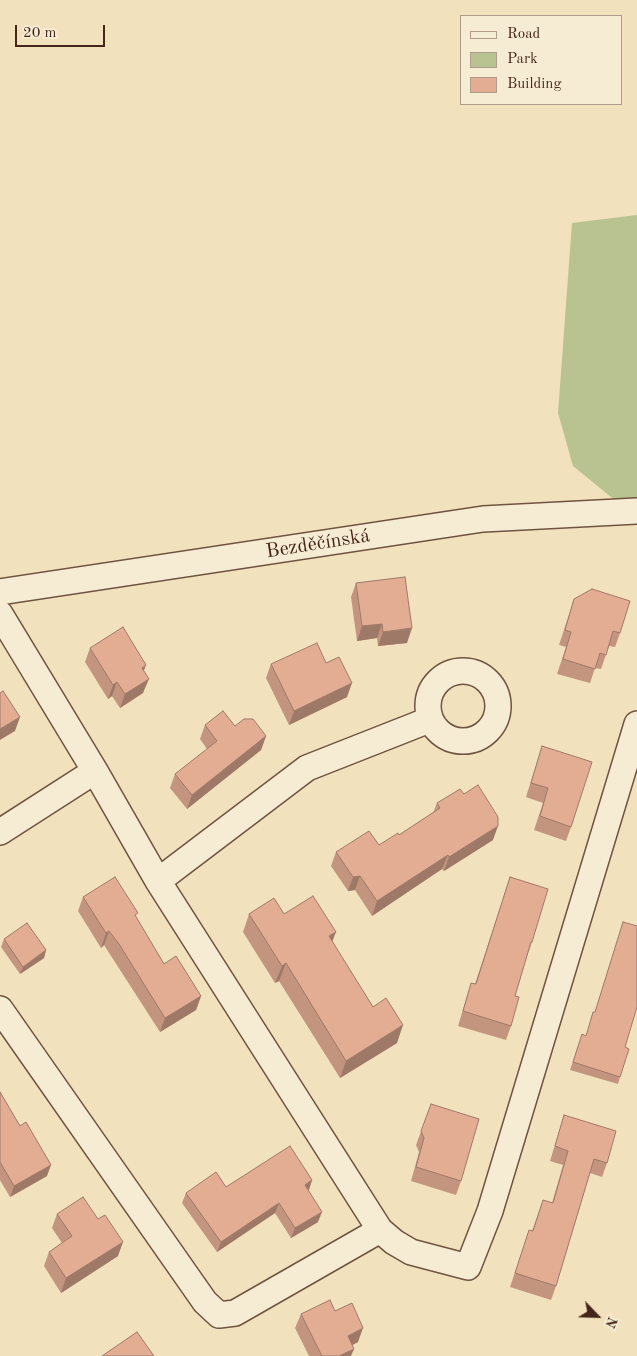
<!DOCTYPE html>
<html>
<head>
<meta charset="utf-8">
<style>
	body { margin:0 }
	#map { position:relative; width:637px; height:1356px; overflow:hidden; background:#f1e1bc; font-family:"Old Standard TT",serif }
	canvas { display:block }
	.legend { position:absolute; left:460px; top:15px; width:162px; height:90px; box-sizing:border-box; background:#f6ecd3; border:1px solid #af9c89; margin:0; padding:6px 9px; list-style:none; font-size:15px; color:#44251a }
	.legend li { display:flex; align-items:center; gap:10px; height:25px }
	.legend b { width:25px; border:1px solid #af9c89 }
	.north { position:absolute; left:572px; top:1291px; width:50px; height:50px; -webkit-text-stroke:4px #f6ecd3; paint-order:stroke; rotate:114deg; font-size:14px; font-weight:700; line-height:20px; text-align:center; color:#44251a }
	.north::after { content:''; display:block; margin:auto; width:18px; height:22px; background:#44251a; clip-path:polygon(50% 0,100% 100%,50% 72%,0 100%) }
	.scale { position:absolute; left:15px; top:25px; width:90px; height:22px; box-sizing:border-box; border:2px solid #44251a; border-top:0; padding-left:6px; font-size:15px; line-height:18px; white-space:nowrap; color:#44251a; -webkit-text-stroke:4px #f6ecd3; paint-order:stroke }
</style>
</head>
<body>
<div id="map">
<canvas width="637" height="1356"></canvas>
<ul class="legend">
<li><b style="height:6px;background:#f6ecd3"></b>Road</li>
<li><b style="height:14px;background:#b9c392"></b>Park</li>
<li><b style="height:14px;background:#e3ad94"></b>Building</li>
</ul>
<div class="north">N</div>
<div class="scale">20 m</div>
</div>
<script>
const g = document.querySelector('canvas').getContext('2d');
g.lineJoin = 'round';
function paint(path, color) {
  g.fillStyle = color;
  g.fill(path, 'evenodd');
}
function shape(rows) {
  const path = new Path2D();
  for (const r of rows) {
    if (r.length === 3) {
      path.moveTo(r[0] + r[2], r[1]);
      path.arc(r[0], r[1], r[2], 0, 2 * Math.PI);
      continue;
    }
    path.moveTo(r[0], r[1]);
    for (let i = 2; i < r.length; i += 2) path.lineTo(r[i], r[i + 1]);
  }
  return path;
}
function stroke(path, color, width, dash) {
  g.strokeStyle = color;
  g.lineWidth = width;
  g.lineCap = dash ? 'butt' : 'round';
  g.setLineDash(dash || []);
  g.stroke(path);
}
function write(font, color, halo, rows, align = 'center') {
  g.font = font + ' "Old Standard TT",serif';
  g.lineWidth = 4;
  g.setLineDash([]);
  g.textBaseline = 'middle';
  g.strokeStyle = halo;
  g.fillStyle = color;
  for (const [text, x, y, turn = 0] of rows) {
    g.save();
    g.translate(x, y);
    g.rotate((+turn || 0) * Math.PI / 180);
    g.textAlign = isNaN(turn) ? turn : align;
    if (halo) g.strokeText(text, 0, 0);
    g.fillText(text, 0, 0);
    g.restore();
  }
}
const green = shape([
	[637,215,637,501,617,502,573,466,558,413,572,223]
]);
const minor = shape([
	[0,592,483,519,637,511],
	[0,614,95,771,158,881,380,1230,394,1242,411,1252,468,1267,490,1211,637,724],
	[463,706,35],
	[0,832,95,771],
	[158,881,307,768,429,720],
	[0,1009,205,1302,219,1315,235,1313,380,1230]
]);
const wall = shape([
	[356,583,407,643,378,646,377,638,357,641,351,597],
	[574,599,620,633,615,647,609,646,601,669,595,668,590,683,557,674,566,647,559,645],
	[90,648,144,671,143,693,120,708,112,696,108,699,85,662],
	[326,663,347,697,289,725,266,678,271,664],
	[205,725,235,726,266,736,261,750,187,809,170,788,175,774,207,749,200,739],
	[542,746,571,827,566,841,534,830,543,803,526,797],
	[437,803,493,840,444,871,442,869,372,916,355,890,348,891,331,866,336,852,379,845,399,835,433,813],
	[510,877,532,942,527,956,515,996,511,1026,506,1040,458,1026,471,983,475,984],
	[83,897,136,918,164,964,201,996,196,1010,160,1032,113,959,104,945,101,948,78,911],
	[249,914,284,914,332,942,373,1007,397,1043,340,1078,279,981,275,983,243,932],
	[623,922,625,1047,620,1077,618,1084,570,1070,582,1034,586,1036,593,1012,595,1012],
	[4,939,46,950,44,958,20,974,1,947],
	[0,1092,47,1176,10,1197,0,1180],
	[431,1104,461,1181,456,1195,411,1181,419,1152,416,1145],
	[564,1115,607,1163,602,1177,590,1173,556,1286,551,1300,510,1287,529,1230,532,1231,543,1200,552,1203,563,1165,550,1161],
	[312,1180,308,1191,318,1222,291,1238,275,1213,217,1252,182,1203,186,1193,226,1187],
	[57,1214,98,1219,118,1256,61,1293,44,1266,49,1252,62,1243,52,1228],
	[335,1311,358,1342,352,1345,351,1356,309,1356,295,1328,301,1314]
]);
const shadedWall = shape([
	[382,624,377,638,357,641,362,626],
	[412,628,407,643,378,646,383,632],
	[146,665,141,679,142,668],
	[149,679,143,693,120,708,125,694],
	[117,682,112,696,108,699,113,685],
	[352,683,347,697,289,725,294,711],
	[20,717,15,731,0,740,0,729],
	[266,736,261,750,187,809,192,795],
	[498,826,493,840,444,871,449,857],
	[448,855,442,869,372,916,377,901],
	[360,876,355,890,348,891,353,877],
	[109,931,104,945,101,948,106,933],
	[336,932,329,950,329,936],
	[46,950,44,958,20,974,23,967],
	[286,963,279,981,275,983,282,966],
	[201,996,196,1010,160,1032,165,1018],
	[403,1025,397,1043,340,1078,346,1061],
	[51,1165,47,1176,10,1197,14,1186],
	[312,1180,309,1190,301,1195,305,1185],
	[279,1203,275,1213,217,1252,221,1242],
	[322,1212,318,1222,291,1238,295,1228],
	[123,1242,118,1256,61,1293,66,1278],
	[363,1328,358,1342,343,1350,348,1336],
	[354,1349,351,1356,339,1356]
]);
const building = shape([
	[405,577,412,628,383,632,382,624,362,626,356,583,405,577],
	[592,589,630,601,620,633,613,631,606,655,600,653,595,669,563,659,571,632,565,630,574,599,592,589],
	[123,627,146,665,142,668,149,679,125,694,117,682,113,685,90,648,123,627],
	[317,643,326,663,339,657,352,683,294,711,271,664,317,643],
	[3,691,20,717,0,729,0,693,3,691],
	[223,711,235,726,244,719,253,719,266,736,192,795,175,774,217,741,205,725,223,711],
	[542,746,592,762,571,827,540,816,548,788,531,783,542,746],
	[478,785,498,817,498,826,449,857,448,855,377,901,360,876,353,877,336,852,369,831,379,845,398,833,399,835,440,808,437,803,460,789,464,794,478,785],
	[115,877,138,913,135,915,164,964,176,956,201,996,165,1018,119,944,109,931,106,933,83,897,115,877],
	[510,877,548,889,532,942,531,942,515,996,519,997,511,1026,463,1011,471,983,476,984,510,877],
	[313,896,336,932,329,936,373,1007,386,998,403,1025,346,1061,286,963,282,966,249,914,274,898,284,914,313,896],
	[623,922,637,926,637,1007,625,1047,629,1049,620,1077,573,1062,582,1034,586,1036,593,1012,595,1012,623,922],
	[27,923,46,950,23,967,4,939,27,923],
	[0,1092,20,1126,26,1122,51,1165,14,1186,0,1162,0,1092],
	[431,1104,479,1119,461,1181,416,1167,424,1138,421,1131,431,1104],
	[564,1115,616,1131,607,1163,594,1159,556,1286,515,1273,529,1230,533,1231,543,1200,553,1203,568,1151,555,1146,564,1115],
	[290,1146,312,1180,305,1185,322,1212,295,1228,279,1203,221,1242,186,1193,216,1172,226,1187,290,1146],
	[83,1197,98,1219,105,1215,123,1242,66,1278,49,1252,72,1236,57,1214,83,1197],
	[330,1300,335,1311,352,1303,363,1328,348,1336,354,1349,339,1356,322,1356,301,1314,330,1300],
	[137,1332,154,1356,102,1356,137,1332]
]);
const streetNames = [
	["Bezděčínská",318,544,-9]
];
paint(green, '#b9c392');
stroke(minor, '#6f5442', 28);
stroke(minor, '#f6ecd3', 25);
paint(wall, '#c3957f');
paint(shadedWall, '#9f7968');
paint(building, '#e3ad94');
stroke(building, '#9f7968', 1);
write('20px', '#44251a', '#f6ecd3', streetNames);
</script>
</body>
</html>
